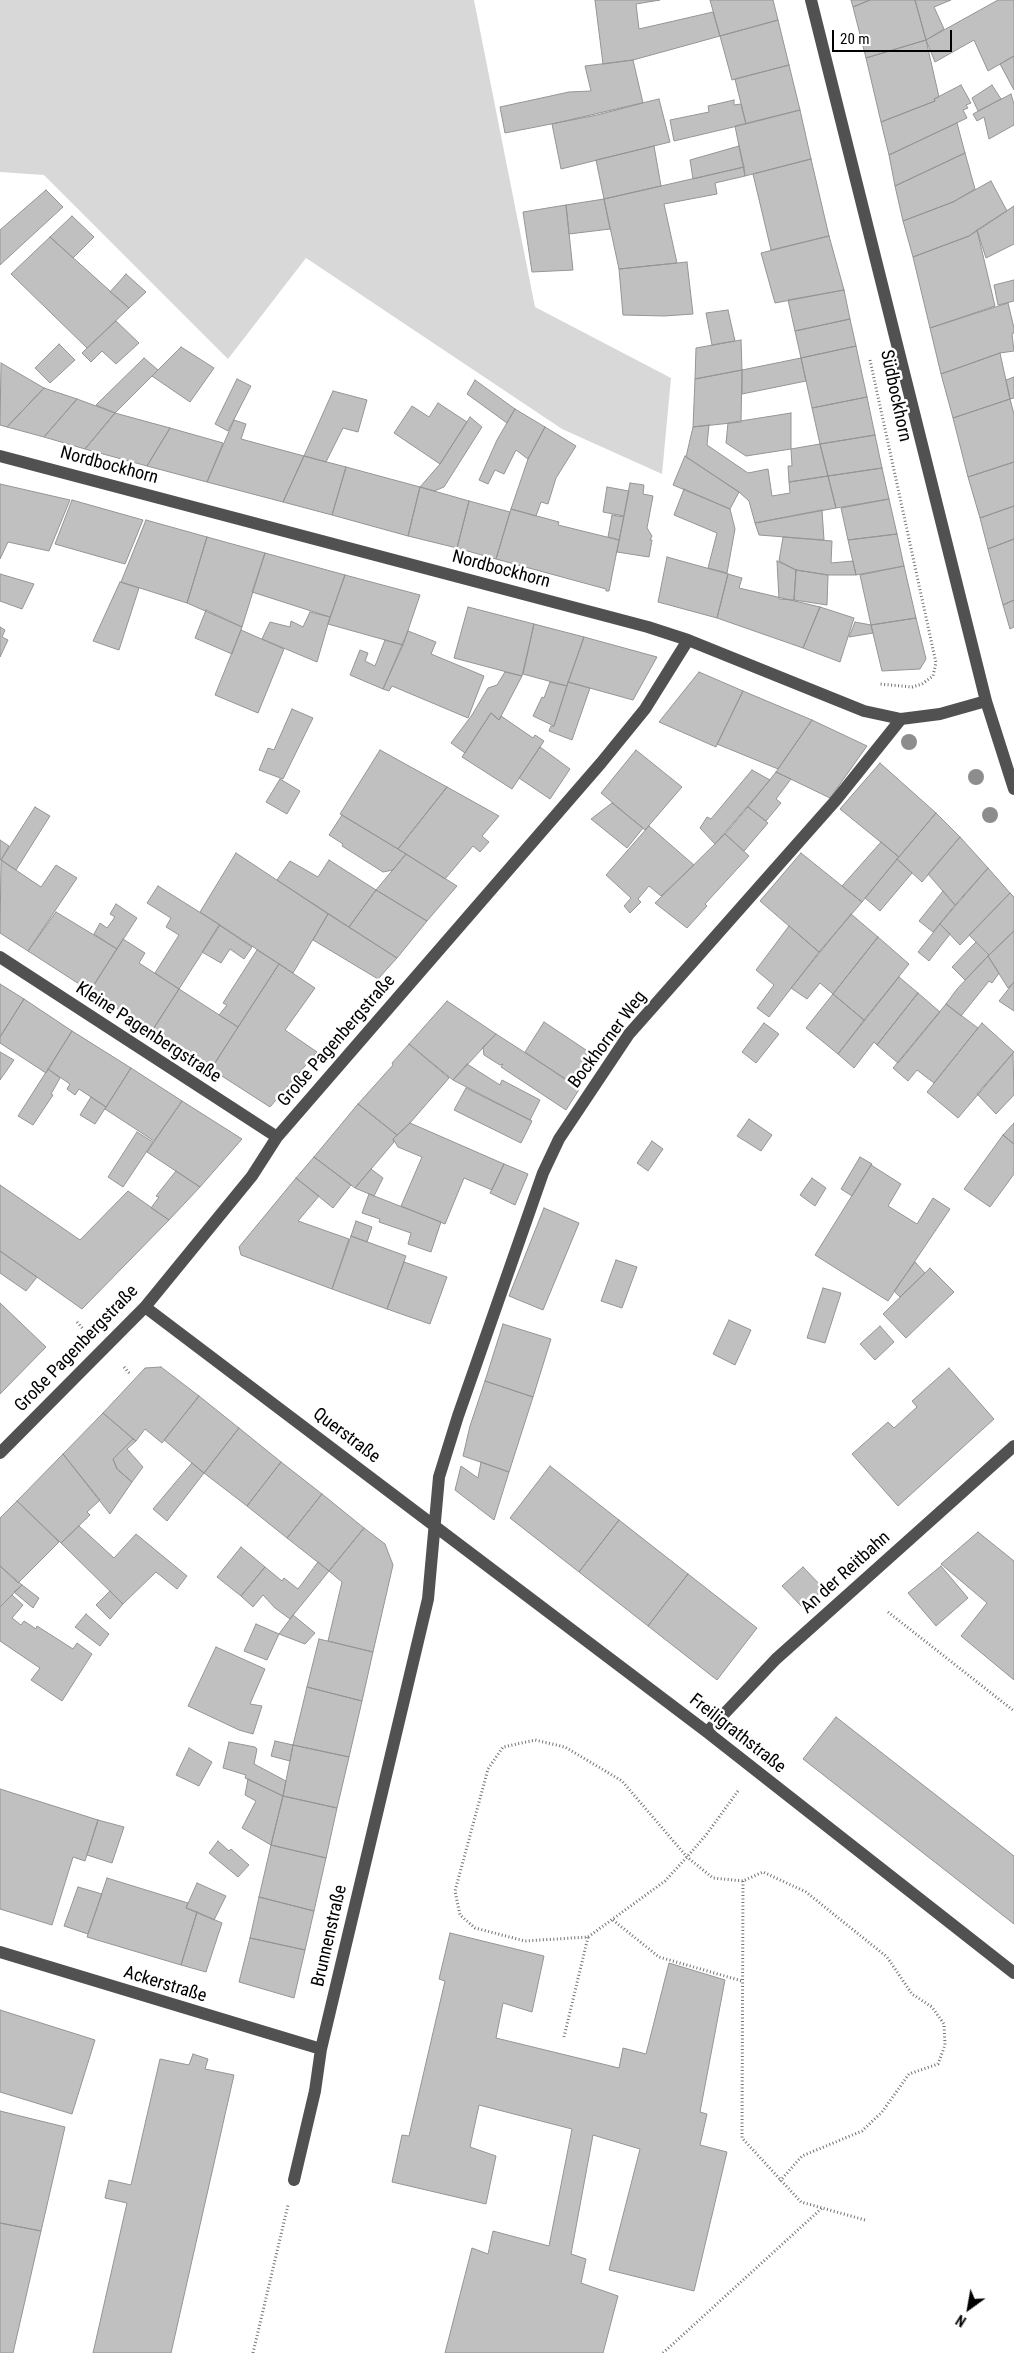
<!DOCTYPE html>
<html>
<head>
<meta charset="utf-8">
<style>
	body { margin:0 }
	#map { position:relative; width:1014px; height:2353px; overflow:hidden; background:#fff; font-family:"Roboto Condensed",sans-serif }
	canvas { display:block }
	.north { position:absolute; left:944px; top:2283px; width:50px; height:50px; -webkit-text-stroke:4px #fff; paint-order:stroke; rotate:212deg; font-size:14px; font-weight:700; line-height:20px; text-align:center; color:#000 }
	.north::after { content:''; display:block; margin:auto; width:18px; height:22px; background:#000; clip-path:polygon(50% 0,100% 100%,50% 72%,0 100%) }
	.scale { position:absolute; left:832px; top:30px; width:120px; height:22px; box-sizing:border-box; border:2px solid #000; border-top:0; padding-left:6px; font-size:15px; line-height:18px; white-space:nowrap; color:#000; -webkit-text-stroke:4px #fff; paint-order:stroke }
</style>
</head>
<body>
<div id="map">
<canvas width="1014" height="2353"></canvas>
<div class="north">N</div>
<div class="scale">20 m</div>
</div>
<script>
const g = document.querySelector('canvas').getContext('2d');
g.lineJoin = 'round';
function paint(path, color) {
  g.fillStyle = color;
  g.fill(path, 'evenodd');
}
function shape(rows) {
  const path = new Path2D();
  for (const r of rows) {
    path.moveTo(r[0], r[1]);
    for (let i = 2; i < r.length; i += 2) path.lineTo(r[i], r[i + 1]);
  }
  return path;
}
function stroke(path, color, width, dash) {
  g.strokeStyle = color;
  g.lineWidth = width;
  g.lineCap = dash ? 'butt' : 'round';
  g.setLineDash(dash || []);
  g.stroke(path);
}
function write(font, color, halo, rows, align = 'center') {
  g.font = font + ' "Roboto Condensed",sans-serif';
  g.lineWidth = 5;
  g.setLineDash([]);
  g.textBaseline = 'middle';
  g.strokeStyle = halo;
  g.fillStyle = color;
  for (const [text, x, y, turn = 0] of rows) {
    g.save();
    g.translate(x, y);
    g.rotate((+turn || 0) * Math.PI / 180);
    g.textAlign = isNaN(turn) ? turn : align;
    if (halo) g.strokeText(text, 0, 0);
    g.fillText(text, 0, 0);
    g.restore();
  }
}
const green = shape([
	[0,0,474,0,535,307,671,378,662,474,562,429,306,258,228,359,44,175,0,172]
]);
const building = shape([
	[595,0,660,0,636,4,639,29,713,12,720,36,633,60,603,64,595,0],
	[710,0,773,0,778,20,720,36,710,0],
	[851,0,870,0,853,7,851,0],
	[870,0,915,0,926,40,866,58,853,7,870,0],
	[915,0,951,0,934,7,944,29,926,40,915,0],
	[998,0,1014,0,1014,56,988,71,974,40,935,62,926,40,998,0],
	[778,20,789,65,732,80,720,36,778,20],
	[926,40,939,97,934,99,935,101,881,122,866,58,926,40],
	[1014,56,1014,90,1000,64,1014,56],
	[633,60,643,103,597,115,505,133,500,107,569,92,591,91,585,66,633,60],
	[789,65,800,110,746,124,735,79,789,65],
	[961,85,971,103,966,105,968,108,963,110,967,118,889,155,881,122,935,101,934,99,961,85],
	[992,85,1001,99,978,111,972,98,992,85],
	[1011,94,1014,104,1014,125,989,139,984,117,977,121,973,114,1011,94],
	[659,99,670,142,561,169,552,124,659,99],
	[734,100,734,105,741,104,746,124,674,141,670,120,709,112,708,106,734,100],
	[800,110,811,159,745,176,735,126,800,110],
	[957,123,965,153,895,186,889,155,957,123],
	[654,146,661,186,604,199,596,160,654,146],
	[739,146,744,167,693,179,690,160,739,146],
	[965,153,975,189,953,202,903,221,895,186,965,153],
	[811,159,829,236,771,250,753,174,811,159],
	[744,167,745,176,715,183,717,194,664,204,677,263,619,269,604,199,744,167],
	[991,181,1007,211,969,236,913,257,903,221,953,202,991,181],
	[46,190,63,207,0,265,0,230,46,190],
	[604,199,610,229,569,234,566,205,604,199],
	[566,205,573,270,532,272,523,212,566,205],
	[1014,206,1014,244,986,258,977,230,1014,206],
	[72,216,94,237,73,258,50,237,72,216],
	[977,230,995,306,930,328,913,257,969,236,977,230],
	[829,236,844,290,775,303,761,253,829,236],
	[50,237,129,308,87,348,11,274,50,237],
	[687,262,693,314,664,316,623,315,619,269,687,262],
	[126,274,146,292,129,308,110,292,126,274],
	[1014,280,1014,301,998,305,994,285,1014,280],
	[844,290,850,319,795,331,788,300,844,290],
	[1008,303,1014,328,1014,333,1012,334,1014,351,1000,353,941,374,930,328,1008,303],
	[728,310,735,341,712,345,706,313,728,310],
	[850,319,856,346,801,358,795,331,850,319],
	[116,321,139,343,116,364,102,351,91,362,82,353,116,321],
	[741,340,742,370,695,379,696,348,741,340],
	[59,344,75,360,50,383,35,368,59,344],
	[856,346,867,397,812,408,801,358,856,346],
	[181,347,214,368,190,402,152,376,181,347],
	[1000,353,1010,399,953,418,941,374,1000,353],
	[144,358,158,370,115,413,96,405,144,358],
	[801,358,806,381,742,394,742,370,801,358],
	[1,363,44,388,7,427,0,425,1,363],
	[742,370,741,422,693,427,695,379,742,370],
	[1014,377,1014,398,1010,399,1006,380,1014,377],
	[237,379,251,386,228,431,215,424,237,379],
	[475,380,515,409,507,423,467,394,475,380],
	[44,388,77,399,44,437,7,427,44,388],
	[333,391,367,400,358,432,343,428,326,462,304,456,333,391],
	[867,397,875,435,820,444,812,408,867,397],
	[77,399,115,413,85,449,44,437,77,399],
	[1010,399,1014,414,1014,462,968,477,953,418,1010,399],
	[438,403,467,422,440,464,394,433,412,406,429,417,438,403],
	[515,409,545,427,528,459,516,450,504,474,495,470,488,484,479,480,497,440,515,409],
	[115,413,170,428,147,466,85,449,115,413],
	[791,413,791,449,746,456,726,443,728,423,791,413],
	[470,417,482,427,444,487,434,491,420,487,440,464,470,417],
	[234,420,246,424,241,439,304,456,283,502,207,482,234,420],
	[709,425,707,445,748,473,768,469,772,496,790,493,789,482,828,476,836,508,755,523,749,501,739,492,686,457,693,427,709,425],
	[545,427,576,446,556,478,548,504,541,502,536,516,511,509,528,459,545,427],
	[170,428,223,443,207,482,147,466,170,428],
	[875,435,882,468,828,476,820,444,875,435],
	[820,444,828,476,789,482,788,466,792,466,791,449,820,444],
	[304,456,346,467,332,515,283,502,304,456],
	[685,456,739,492,730,509,673,485,685,456],
	[1014,462,1014,506,980,518,968,477,1014,462],
	[346,467,420,487,408,536,332,515,346,467],
	[882,468,889,499,836,508,828,476,882,468],
	[630,483,644,485,643,494,653,496,647,528,652,536,650,540,652,540,649,557,617,552,630,483],
	[0,484,70,500,49,551,8,542,0,559,0,484],
	[420,487,469,501,457,548,408,536,420,487],
	[607,487,629,491,624,516,603,512,607,487],
	[684,489,730,509,735,529,727,573,708,568,717,533,674,515,684,489],
	[889,499,897,534,848,540,841,508,889,499],
	[72,500,143,520,125,564,55,544,72,500],
	[469,501,510,512,496,559,457,548,469,501],
	[1014,506,1014,539,988,549,980,518,1014,506],
	[511,509,559,522,558,525,619,540,609,591,606,591,606,589,496,559,511,509],
	[822,510,824,540,759,535,755,523,822,510],
	[612,515,624,517,619,540,608,537,612,515],
	[146,520,207,537,187,603,121,582,146,520],
	[897,534,904,566,856,575,848,540,897,534],
	[207,537,265,553,242,627,187,603,207,537],
	[783,537,832,541,831,563,853,561,856,575,828,575,796,570,779,561,783,537],
	[1014,539,1014,600,1003,605,988,549,1014,539],
	[265,553,345,575,330,617,252,592,265,553],
	[667,557,728,574,717,618,658,602,667,557],
	[777,561,796,570,794,600,779,599,777,561],
	[904,566,916,618,871,625,860,575,904,566],
	[796,570,828,575,827,605,794,600,796,570],
	[0,574,34,584,22,609,0,601,0,574],
	[728,574,742,578,739,588,820,607,803,648,717,618,728,574],
	[345,575,420,595,403,645,328,624,345,575],
	[120,582,139,588,119,650,93,641,120,582],
	[1014,600,1014,627,1010,629,1003,605,1014,600],
	[468,607,534,624,522,676,454,658,468,607],
	[820,607,854,618,840,662,803,648,820,607],
	[206,610,242,627,232,654,195,638,206,610],
	[310,612,330,617,317,662,262,639,270,622,290,627,291,621,303,627,310,612],
	[916,618,926,659,920,669,882,671,871,625,916,618],
	[855,622,871,625,873,633,849,637,855,622],
	[534,624,584,637,567,686,523,674,534,624],
	[0,627,5,630,2,637,8,640,0,657,0,627],
	[241,630,284,649,258,713,215,695,241,630],
	[408,631,436,642,431,654,484,676,468,718,392,686,389,691,383,689,408,631],
	[584,637,657,657,633,700,568,682,584,637],
	[385,640,403,645,383,689,350,675,360,650,368,653,365,661,375,666,385,640],
	[505,672,522,676,499,720,491,713,465,753,451,743,472,715,488,688,497,685,505,672],
	[699,672,743,691,716,747,659,722,699,672],
	[550,682,567,686,554,726,533,716,542,697,544,698,550,682],
	[568,682,590,688,572,740,549,731,551,726,554,726,568,682],
	[743,691,812,720,778,769,717,744,743,691],
	[292,709,313,718,283,779,259,770,268,748,274,750,292,709],
	[491,713,499,720,501,716,533,738,535,735,544,741,512,789,462,757,491,713],
	[812,720,867,746,830,798,776,772,812,720],
	[540,747,570,769,550,799,519,778,540,747],
	[380,750,447,787,398,849,340,814,380,750],
	[636,750,682,787,645,830,601,793,636,750],
	[880,763,936,813,899,857,840,809,880,763],
	[752,770,770,780,715,844,700,828,707,817,711,819,752,770],
	[776,772,791,779,776,799,781,803,766,821,748,807,776,772],
	[280,779,300,791,287,814,266,802,280,779],
	[447,787,499,816,482,836,489,842,480,852,473,846,445,879,398,849,447,787],
	[612,803,643,828,627,848,591,819,612,803],
	[35,807,50,816,16,870,1,860,35,807],
	[748,807,768,823,744,851,725,834,748,807],
	[936,813,960,837,922,882,897,859,936,813],
	[342,815,398,849,406,854,393,870,383,872,342,846,343,844,329,835,342,815],
	[649,826,694,865,661,896,649,886,638,899,641,902,630,913,624,906,631,898,606,875,649,826],
	[725,834,749,856,705,904,707,906,687,928,655,903,725,834],
	[960,837,988,868,955,905,928,874,960,837],
	[0,840,9,846,1,860,0,859,0,840],
	[881,842,899,857,862,902,842,886,881,842],
	[236,853,328,914,293,973,200,912,236,853],
	[801,853,862,902,819,952,760,901,801,853],
	[406,854,457,886,427,921,376,890,406,854],
	[897,859,912,873,880,911,865,898,897,859],
	[1,860,41,887,56,865,77,878,28,951,0,933,1,860],
	[329,860,376,890,349,927,277,880,290,861,318,877,329,860],
	[988,868,1010,893,960,945,940,924,988,868],
	[158,886,220,925,179,989,155,973,179,935,166,927,171,918,147,903,158,886],
	[376,890,427,921,397,958,349,927,376,890],
	[943,891,955,905,933,932,919,921,943,891],
	[1010,893,1014,897,1014,931,989,955,969,935,1010,893],
	[116,904,137,918,117,949,94,934,100,923,107,928,115,917,110,914,116,904],
	[56,912,117,949,90,991,28,951,56,912],
	[328,914,397,958,378,979,313,940,328,914],
	[851,914,878,937,833,994,820,983,807,999,791,988,851,914],
	[940,924,950,934,929,961,918,952,940,924],
	[219,925,252,947,244,959,230,949,221,963,202,952,219,925],
	[789,926,819,952,769,1017,757,1008,774,985,756,970,789,926],
	[1014,931,1014,982,1008,988,988,956,1014,931],
	[878,937,909,964,864,1020,833,994,878,937],
	[123,939,145,953,139,963,179,989,152,1031,90,991,123,939],
	[976,942,989,955,965,980,952,967,976,942],
	[257,950,279,964,238,1027,219,1015,227,1005,223,1003,257,950],
	[988,956,999,973,992,983,989,981,961,1016,946,1004,957,989,988,956],
	[279,964,315,988,285,1030,317,1052,270,1107,211,1069,279,964],
	[899,977,918,993,877,1045,874,1042,854,1068,838,1054,899,977],
	[1014,982,1014,1011,999,1001,1014,982],
	[0,984,24,999,0,1037,0,984],
	[179,989,238,1027,211,1069,152,1031,179,989],
	[918,993,940,1012,898,1063,877,1045,918,993],
	[833,994,864,1020,838,1054,806,1028,833,994],
	[24,999,72,1031,46,1073,0,1043,0,1037,24,999],
	[447,1001,496,1034,453,1080,409,1044,447,1001],
	[946,1004,978,1028,934,1083,917,1070,908,1081,893,1068,946,1004],
	[544,1022,598,1058,578,1088,525,1052,544,1022],
	[764,1023,779,1034,756,1063,742,1052,764,1023],
	[982,1023,1014,1052,958,1118,927,1092,982,1023],
	[72,1031,131,1068,106,1107,79,1089,75,1095,67,1089,70,1084,48,1069,72,1031],
	[496,1034,580,1088,566,1110,501,1067,503,1064,500,1065,484,1055,483,1047,496,1034],
	[409,1044,449,1078,410,1123,397,1135,358,1104,393,1065,392,1063,409,1044],
	[0,1052,14,1060,0,1080,0,1052],
	[1013,1053,1014,1095,996,1114,977,1094,1013,1053],
	[467,1064,500,1085,502,1080,540,1100,530,1120,453,1080,467,1064],
	[131,1068,182,1101,154,1141,105,1109,131,1068],
	[48,1069,60,1078,51,1094,53,1095,33,1125,18,1116,48,1069],
	[466,1088,532,1121,521,1143,454,1110,466,1088],
	[91,1097,106,1107,95,1124,80,1115,91,1097],
	[182,1101,242,1139,200,1187,147,1152,182,1101],
	[358,1104,397,1135,393,1139,394,1142,355,1188,314,1157,358,1104],
	[749,1119,772,1135,761,1151,737,1136,749,1119],
	[410,1123,504,1164,492,1190,464,1178,445,1224,401,1206,422,1157,398,1147,393,1139,410,1123],
	[1014,1123,1014,1144,1003,1135,1014,1123],
	[137,1132,153,1142,123,1187,108,1177,137,1132],
	[1003,1135,1014,1144,1014,1174,990,1207,964,1189,1003,1135],
	[652,1141,663,1149,648,1171,637,1163,652,1141],
	[314,1157,351,1185,333,1208,296,1178,314,1157],
	[860,1157,872,1164,852,1196,841,1189,860,1157],
	[504,1164,528,1174,515,1205,490,1193,504,1164],
	[871,1165,901,1184,888,1206,917,1224,933,1198,950,1209,888,1301,815,1255,871,1165],
	[371,1169,383,1178,374,1196,355,1188,371,1169],
	[176,1171,200,1187,169,1220,151,1208,159,1197,156,1196,176,1171],
	[296,1178,319,1196,298,1221,349,1239,332,1289,241,1255,239,1247,296,1178],
	[812,1178,826,1188,815,1206,800,1195,812,1178],
	[0,1185,80,1240,128,1191,169,1220,82,1309,0,1251,0,1185],
	[369,1194,441,1222,431,1252,408,1244,411,1233,379,1222,380,1219,362,1213,369,1194],
	[544,1208,579,1223,543,1310,509,1296,544,1208],
	[356,1221,372,1227,367,1242,351,1236,356,1221],
	[351,1236,406,1256,387,1309,332,1289,351,1236],
	[0,1251,37,1277,26,1291,0,1273,0,1251],
	[616,1260,637,1267,622,1308,601,1301,616,1260],
	[404,1262,447,1277,430,1324,387,1309,404,1262],
	[915,1262,925,1273,900,1297,894,1291,915,1262],
	[930,1268,954,1292,906,1338,883,1314,930,1268],
	[823,1288,841,1293,825,1343,807,1338,823,1288],
	[0,1303,46,1347,0,1394,0,1303],
	[729,1320,751,1330,735,1365,713,1354,729,1320],
	[503,1324,551,1339,533,1397,485,1381,503,1324],
	[880,1326,894,1342,875,1360,860,1344,880,1326],
	[161,1367,199,1396,162,1443,145,1429,136,1441,103,1413,145,1368,161,1367],
	[949,1368,994,1419,898,1506,852,1454,888,1422,894,1428,917,1407,912,1401,949,1368],
	[485,1381,533,1397,509,1472,463,1456,470,1426,485,1381],
	[199,1396,239,1428,204,1473,164,1440,199,1396],
	[103,1413,133,1439,113,1459,117,1469,132,1482,110,1514,63,1454,103,1413],
	[239,1428,281,1462,247,1506,204,1473,239,1428],
	[133,1439,136,1441,127,1449,143,1467,132,1482,117,1469,113,1459,133,1439],
	[63,1454,100,1500,87,1512,90,1515,61,1543,17,1501,63,1454],
	[281,1462,322,1494,287,1538,247,1506,281,1462],
	[481,1462,509,1472,494,1520,455,1490,461,1466,478,1478,481,1462],
	[192,1463,204,1473,167,1521,153,1509,192,1463],
	[550,1466,619,1520,579,1572,510,1518,550,1466],
	[322,1494,364,1528,329,1571,287,1538,322,1494],
	[17,1501,59,1542,18,1583,0,1566,0,1518,17,1501],
	[619,1520,688,1574,648,1626,579,1572,619,1520],
	[79,1526,114,1558,136,1534,187,1576,177,1589,156,1572,123,1604,61,1543,79,1526],
	[364,1528,385,1544,393,1565,373,1652,328,1641,342,1582,329,1571,364,1528],
	[978,1532,1014,1561,1014,1680,961,1636,987,1603,941,1564,978,1532],
	[241,1547,265,1567,241,1596,217,1577,241,1547],
	[318,1562,329,1571,290,1619,275,1608,263,1595,253,1607,241,1596,265,1567,282,1581,284,1578,298,1589,318,1562],
	[0,1566,22,1585,0,1607,0,1566],
	[941,1566,968,1598,936,1626,908,1593,941,1566],
	[803,1567,824,1589,803,1608,782,1586,803,1567],
	[688,1574,757,1628,717,1680,648,1626,688,1574],
	[22,1585,39,1598,33,1608,14,1592,22,1585],
	[110,1591,123,1604,110,1619,96,1605,110,1591],
	[12,1595,23,1605,12,1618,21,1625,24,1621,36,1629,37,1626,73,1649,77,1643,92,1654,62,1701,31,1680,40,1668,0,1641,0,1607,12,1595],
	[86,1614,109,1634,100,1646,75,1627,86,1614],
	[293,1615,315,1633,305,1644,279,1634,293,1615],
	[256,1624,279,1634,267,1660,244,1651,256,1624],
	[319,1639,373,1652,362,1701,307,1687,319,1639],
	[216,1647,265,1669,250,1704,262,1706,253,1734,239,1730,188,1706,216,1647],
	[307,1687,362,1701,349,1757,293,1745,307,1687],
	[836,1717,1014,1856,1014,1924,803,1759,836,1717],
	[275,1741,293,1745,290,1761,271,1756,275,1741],
	[229,1742,255,1747,257,1749,254,1764,286,1781,283,1796,245,1778,246,1775,223,1768,229,1742],
	[293,1745,349,1757,337,1808,283,1796,293,1745],
	[189,1748,212,1762,199,1786,176,1775,189,1748],
	[248,1779,283,1796,271,1845,242,1828,256,1801,245,1795,248,1779],
	[0,1789,98,1820,85,1861,73,1857,52,1925,0,1909,0,1789],
	[283,1796,337,1808,326,1858,271,1845,283,1796],
	[98,1820,124,1827,112,1863,87,1855,98,1820],
	[218,1841,229,1851,231,1849,249,1865,238,1877,209,1853,218,1841],
	[271,1845,326,1858,314,1911,259,1897,271,1845],
	[107,1878,188,1903,186,1908,197,1912,181,1965,87,1937,107,1878],
	[197,1883,226,1896,214,1920,186,1908,197,1883],
	[78,1887,102,1894,88,1934,64,1926,78,1887],
	[259,1897,314,1911,305,1950,250,1938,259,1897],
	[197,1912,222,1923,206,1972,181,1965,197,1912],
	[450,1933,544,1956,532,2012,503,2003,496,2038,619,2068,623,2048,646,2054,669,1963,725,1980,700,2112,707,2114,700,2145,727,2152,694,2291,609,2270,640,2149,593,2135,571,2254,586,2259,581,2283,618,2296,603,2353,445,2353,472,2248,488,2254,493,2231,549,2246,572,2129,479,2105,470,2147,496,2156,486,2204,392,2182,402,2135,409,2136,445,1981,439,1979,450,1933],
	[250,1938,305,1950,294,1998,239,1982,250,1938],
	[0,2010,95,2040,72,2114,0,2092,0,2010],
	[193,2054,208,2059,205,2069,234,2075,171,2353,93,2353,127,2203,105,2198,109,2180,131,2185,160,2059,189,2065,193,2054],
	[0,2111,65,2127,41,2231,0,2223,0,2111],
	[0,2223,41,2231,13,2353,0,2353,0,2223]
]);
const path = shape([
	[870,360,936,663,933,676,922,684,912,687,880,684],
	[77,1322,84,1330],
	[124,1367,130,1374],
	[888,1612,1014,1711],
	[738,1791,706,1835,687,1857,665,1881,588,1937,525,1941,475,1928,460,1915,455,1891,488,1769,503,1747,535,1740,565,1747,622,1781,687,1857,713,1878,743,1881,763,1872,806,1892,887,1957,912,1994,932,2007,944,2024,945,2045,938,2064,909,2074,882,2112,862,2131,802,2156,780,2181],
	[743,1881,742,2138,801,2202,865,2220],
	[613,1920,659,1957,742,1981],
	[564,2037,588,1937],
	[253,2353,288,2205],
	[663,2353,822,2208]
]);
const minor = shape([
	[811,0,986,701,1014,789],
	[0,456,648,627,688,640,864,711,901,719,940,714,986,701],
	[0,957,277,1137],
	[145,1307,707,1732,1014,1973],
	[0,1453,145,1307,252,1176,277,1137,601,763,645,709,688,640],
	[707,1732,776,1659,1014,1446],
	[0,1952,321,2049],
	[294,2180,315,2091,321,2049,428,1599,439,1477,458,1416,543,1173,559,1139,629,1034,836,800,901,719]
]);
const trees = [
	[909,742],
	[976,777],
	[990,815]
];
const streetNames = [
	["Südbockhorn",895,396,78],
	["Nordbockhorn",109,466,15],
	["Nordbockhorn",501,570,15],
	["Kleine Pagenbergstraße",148,1033,33],
	["Bockhorner Weg",608,1040,-53],
	["Große Pagenbergstraße",337,1041,-49],
	["Große Pagenbergstraße",77,1349,-46],
	["Querstraße",346,1436,37],
	["An der Reitbahn",846,1573,-42],
	["Freiligrathstraße",737,1734,38],
	["Brunnenstraße",330,1936,-77],
	["Ackerstraße",165,1985,17]
];
paint(green, '#d8d8d8');
paint(building, '#c0c0c0');
stroke(building, '#959595', 1);
stroke(path, '#737373', 3, [1, 2.5]);
stroke(minor, '#515151', 12);
g.fillStyle = '#8d8d8d';
for (const [x, y] of trees) {
  g.beginPath();
  g.arc(x, y, 8, 0, 2 * Math.PI);
  g.fill();
}
write('18px', '#000', '#fff', streetNames);
</script>
</body>
</html>
